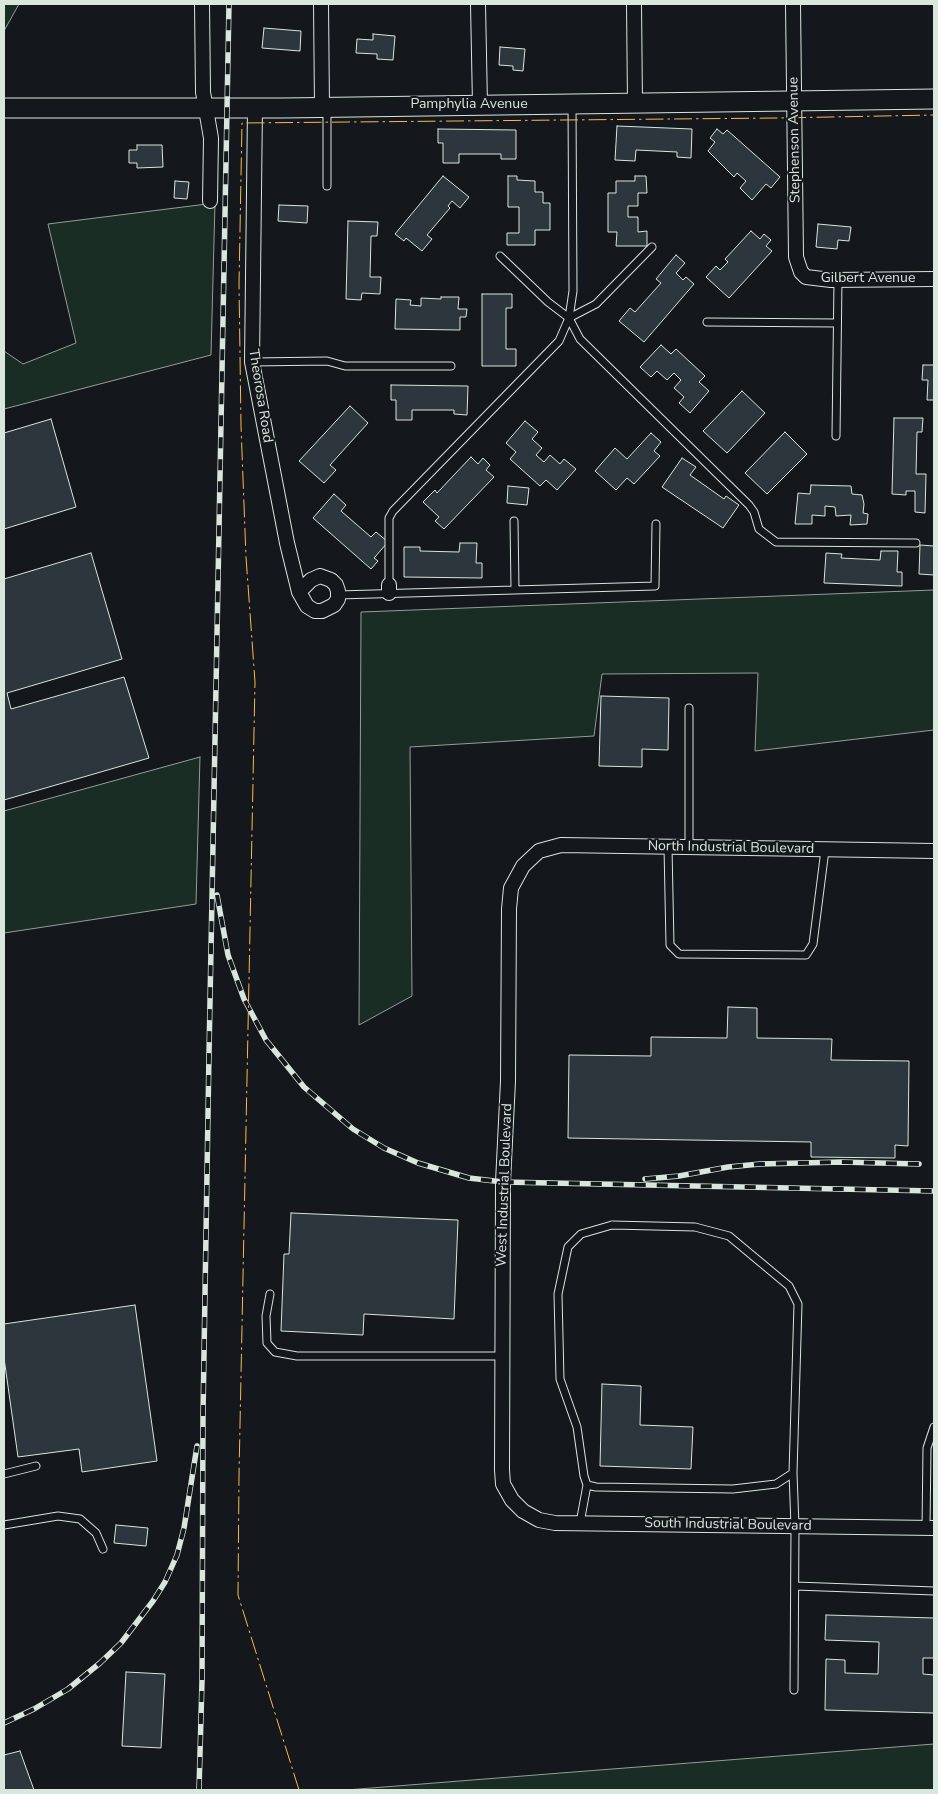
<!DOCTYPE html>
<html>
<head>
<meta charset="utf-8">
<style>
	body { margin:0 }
	#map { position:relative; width:938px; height:1794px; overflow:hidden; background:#14181c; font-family:"Nunito Sans",sans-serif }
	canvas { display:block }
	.frame { position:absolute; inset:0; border:5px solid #d8e6dc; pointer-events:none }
</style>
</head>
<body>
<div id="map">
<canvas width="938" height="1794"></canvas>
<div class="frame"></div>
</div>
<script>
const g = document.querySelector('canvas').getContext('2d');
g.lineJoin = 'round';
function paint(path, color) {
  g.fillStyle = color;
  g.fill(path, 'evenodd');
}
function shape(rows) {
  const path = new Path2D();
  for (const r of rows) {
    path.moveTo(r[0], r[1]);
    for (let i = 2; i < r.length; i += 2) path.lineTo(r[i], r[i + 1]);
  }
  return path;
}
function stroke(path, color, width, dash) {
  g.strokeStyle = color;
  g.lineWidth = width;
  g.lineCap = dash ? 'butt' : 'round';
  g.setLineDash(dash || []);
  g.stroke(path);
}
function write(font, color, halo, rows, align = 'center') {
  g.font = font + ' "Nunito Sans",sans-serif';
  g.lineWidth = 4;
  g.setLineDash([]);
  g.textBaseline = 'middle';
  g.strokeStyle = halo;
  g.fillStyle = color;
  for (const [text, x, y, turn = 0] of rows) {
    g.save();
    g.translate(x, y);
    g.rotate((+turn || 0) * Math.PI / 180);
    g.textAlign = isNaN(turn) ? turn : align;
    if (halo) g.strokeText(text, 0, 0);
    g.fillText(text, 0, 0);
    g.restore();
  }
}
const green = shape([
	[4,4,19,4,4,31,4,4],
	[215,203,211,355,4,409,4,351,23,364,76,343,48,224,215,203],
	[934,590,934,730,755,751,758,673,602,674,594,736,410,747,412,996,359,1025,361,612,934,590],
	[200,757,196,904,4,933,4,811,200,757],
	[934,1744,934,1790,346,1790,548,1774,934,1744]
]);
const building = shape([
	[264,28,301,31,300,51,262,48,264,28],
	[373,34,395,36,393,60,377,59,377,54,356,53,357,39,373,40,373,34],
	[500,47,525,49,523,71,513,70,513,66,499,65,500,47],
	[617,126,692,129,691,158,677,157,677,152,636,150,635,161,615,160,617,126],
	[438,129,516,130,516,159,501,159,501,154,459,154,459,163,443,163,443,143,438,143,438,129],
	[717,129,723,134,727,130,780,177,771,188,766,184,752,200,740,188,746,181,737,173,734,177,708,151,715,142,710,138,717,129],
	[137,145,162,145,163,167,137,168,137,163,129,163,129,150,137,150,137,145],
	[443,176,469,197,460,208,452,201,448,206,450,208,427,235,432,239,422,251,406,238,404,241,395,234,443,176],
	[508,176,517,176,517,180,535,181,535,192,543,192,543,203,550,203,550,230,535,230,535,245,507,245,507,233,519,233,519,207,508,207,508,176],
	[635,176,646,176,647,193,638,193,638,206,628,206,628,217,638,217,638,232,647,231,647,246,616,246,617,232,608,232,608,193,616,193,616,181,635,181,635,176],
	[175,181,189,182,187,199,174,198,175,181],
	[279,205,308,206,307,223,278,221,279,205],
	[348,221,378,222,377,236,371,236,370,277,381,277,380,294,362,293,361,300,346,299,348,221],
	[818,224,851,227,849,241,838,240,837,249,816,247,818,224],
	[751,231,760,239,764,234,771,240,766,246,772,251,729,298,706,277,716,266,720,270,728,262,725,259,751,231],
	[676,255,685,263,676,273,683,280,686,277,694,284,644,342,619,321,630,308,635,312,661,283,656,279,676,255],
	[482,294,512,294,512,308,506,308,506,349,516,349,516,366,482,366,482,294],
	[441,297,459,297,458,309,467,309,466,317,460,317,460,330,395,329,396,299,411,300,410,305,421,306,421,298,441,299,441,297],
	[661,345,671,354,676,349,705,376,699,382,709,391,690,413,679,403,684,397,674,388,681,380,674,373,667,380,657,371,651,377,640,367,661,345],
	[923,365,934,365,934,400,927,400,928,380,922,380,923,365],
	[391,385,468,386,467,415,454,414,454,410,412,410,412,420,396,420,396,400,391,400,391,385],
	[742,391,765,413,727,453,703,431,742,391],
	[350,406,368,423,330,465,336,470,324,483,299,461,350,406],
	[894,418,923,418,922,432,917,432,916,474,926,474,925,513,915,512,915,491,906,491,906,495,892,494,894,418],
	[51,419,76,507,4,529,4,433,51,419],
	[525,421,538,432,532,439,542,448,536,455,544,462,550,455,560,464,564,459,576,469,557,490,546,480,540,486,510,459,516,452,506,443,525,421],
	[785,432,807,454,767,494,745,473,785,432],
	[651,433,661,442,654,451,660,456,634,484,627,478,616,490,595,471,615,448,627,459,651,433],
	[471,457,478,464,483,458,490,465,486,470,494,477,444,529,435,521,439,517,423,502,435,490,437,493,471,457],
	[682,458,696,467,690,475,724,499,726,496,739,505,723,528,662,487,682,458],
	[811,485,851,486,852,494,862,495,864,504,863,513,868,514,867,524,850,525,851,515,836,516,835,507,825,506,825,516,812,515,812,524,795,524,798,493,810,494,811,485],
	[508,486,529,488,527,505,507,503,508,486],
	[334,494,346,505,341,511,371,537,376,532,388,542,374,558,378,561,371,569,313,518,334,494],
	[460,543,477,543,476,563,482,563,482,578,404,577,404,547,420,547,420,551,459,552,460,543],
	[920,545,934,546,934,575,919,574,920,545],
	[881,551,898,551,897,572,902,572,902,586,824,583,826,553,842,554,841,558,880,560,881,551],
	[91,553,122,659,7,693,11,709,124,677,149,758,4,800,4,579,91,553],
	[601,696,669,698,668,750,642,749,642,767,599,766,601,696],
	[728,1007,757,1008,757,1038,832,1039,831,1060,909,1061,908,1146,895,1145,895,1158,811,1157,811,1142,568,1138,569,1055,651,1056,651,1037,727,1038,728,1007],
	[291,1213,458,1220,454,1319,364,1314,363,1335,281,1331,284,1254,289,1254,291,1213],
	[135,1305,157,1461,82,1472,79,1449,18,1457,4,1358,4,1324,135,1305],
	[602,1384,641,1386,640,1425,693,1427,691,1469,600,1466,602,1384],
	[116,1525,148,1528,146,1546,114,1543,116,1525],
	[826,1615,934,1618,934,1658,923,1658,923,1674,934,1675,934,1713,825,1710,826,1659,845,1660,845,1673,878,1674,879,1642,825,1640,826,1615],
	[126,1672,165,1674,161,1748,122,1746,126,1672],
	[20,1751,34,1790,4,1790,4,1755,20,1751]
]);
const lane = shape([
	[327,110,327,186],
	[500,256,548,302,569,318,580,339,749,505,754,512,759,529,776,542,916,543],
	[569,318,596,304,652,247],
	[707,322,837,323],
	[252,362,327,361,345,366,451,366],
	[836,436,838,280],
	[514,521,515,590],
	[389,585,389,518,393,511,559,341,569,318,573,291,572,104],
	[338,595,655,586,656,524],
	[689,708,689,847],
	[668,847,670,945,679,954,806,955,813,944,825,850],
	[612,1225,695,1227,729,1236,789,1286,798,1304,793,1473,776,1484,733,1489,596,1487,587,1485,584,1476,577,1427,560,1379,558,1294,568,1247,581,1234,612,1225],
	[270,1294,266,1316,267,1343,275,1352,297,1356,502,1356],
	[793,1473,795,1526,794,1690],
	[4,1474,36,1466],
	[580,1523,587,1485],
	[4,1525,58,1516,80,1519,96,1533,103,1549],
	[926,1528,927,1448,934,1427],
	[795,1586,934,1591]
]);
const street = shape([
	[202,4,203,92,211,138,210,201],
	[321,4,322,107],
	[478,4,480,105],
	[634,4,635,103],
	[793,4,796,257,801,272,806,277,831,280,934,279],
	[255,107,252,362,287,543,299,592],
	[320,576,331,580,336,585,338,591,338,599,334,605,322,611,315,611,307,606,299,592,311,580,320,576],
	[389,593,389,585],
	[934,851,561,845,539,851,523,866,511,888,509,909,508,1081,503,1182,502,1470,503,1484,512,1500,523,1511,539,1520,555,1523,934,1528]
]);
const secondary = shape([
	[4,108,283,108,934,99]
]);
const rail = shape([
	[217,895,228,955,244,999,266,1040,304,1087,353,1129,384,1148,418,1163,469,1178,503,1182,934,1191],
	[645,1179,679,1176,728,1167,760,1164,841,1162,919,1164],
	[4,1723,34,1709,68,1689,100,1663,121,1643,153,1601,165,1582,177,1555,184,1528,197,1446],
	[199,1790,202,1681,203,1414,209,1054,229,4]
]);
const power = shape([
	[299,1790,238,1595,239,1475,255,682,246,557,241,426,239,284,242,123,779,118,934,115]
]);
const streetNames = [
	["Pamphylia Avenue",469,105],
	["Stephenson Avenue",795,140,-91],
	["Gilbert Avenue",868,279],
	["Theorosa Road",260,396,81],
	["North Industrial Boulevard",731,848,1],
	["West Industrial Boulevard",505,1185,-88],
	["South Industrial Boulevard",728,1525,1]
];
paint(green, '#1a2d24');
stroke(green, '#939e99', 1);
paint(building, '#2c363c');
stroke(building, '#d8e6dc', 1);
stroke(lane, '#d8e6dc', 9);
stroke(street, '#d8e6dc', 16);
stroke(secondary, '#d8e6dc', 21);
stroke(lane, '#14181c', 7);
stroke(street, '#14181c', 14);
stroke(secondary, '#14181c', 19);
stroke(rail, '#d8e6dc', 5.5);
stroke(rail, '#14181c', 4, [11]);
stroke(power, '#ffb74d', 1, [18, 4, 2.5, 4]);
write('14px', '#d8e6dc', '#14181c', streetNames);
</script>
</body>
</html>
